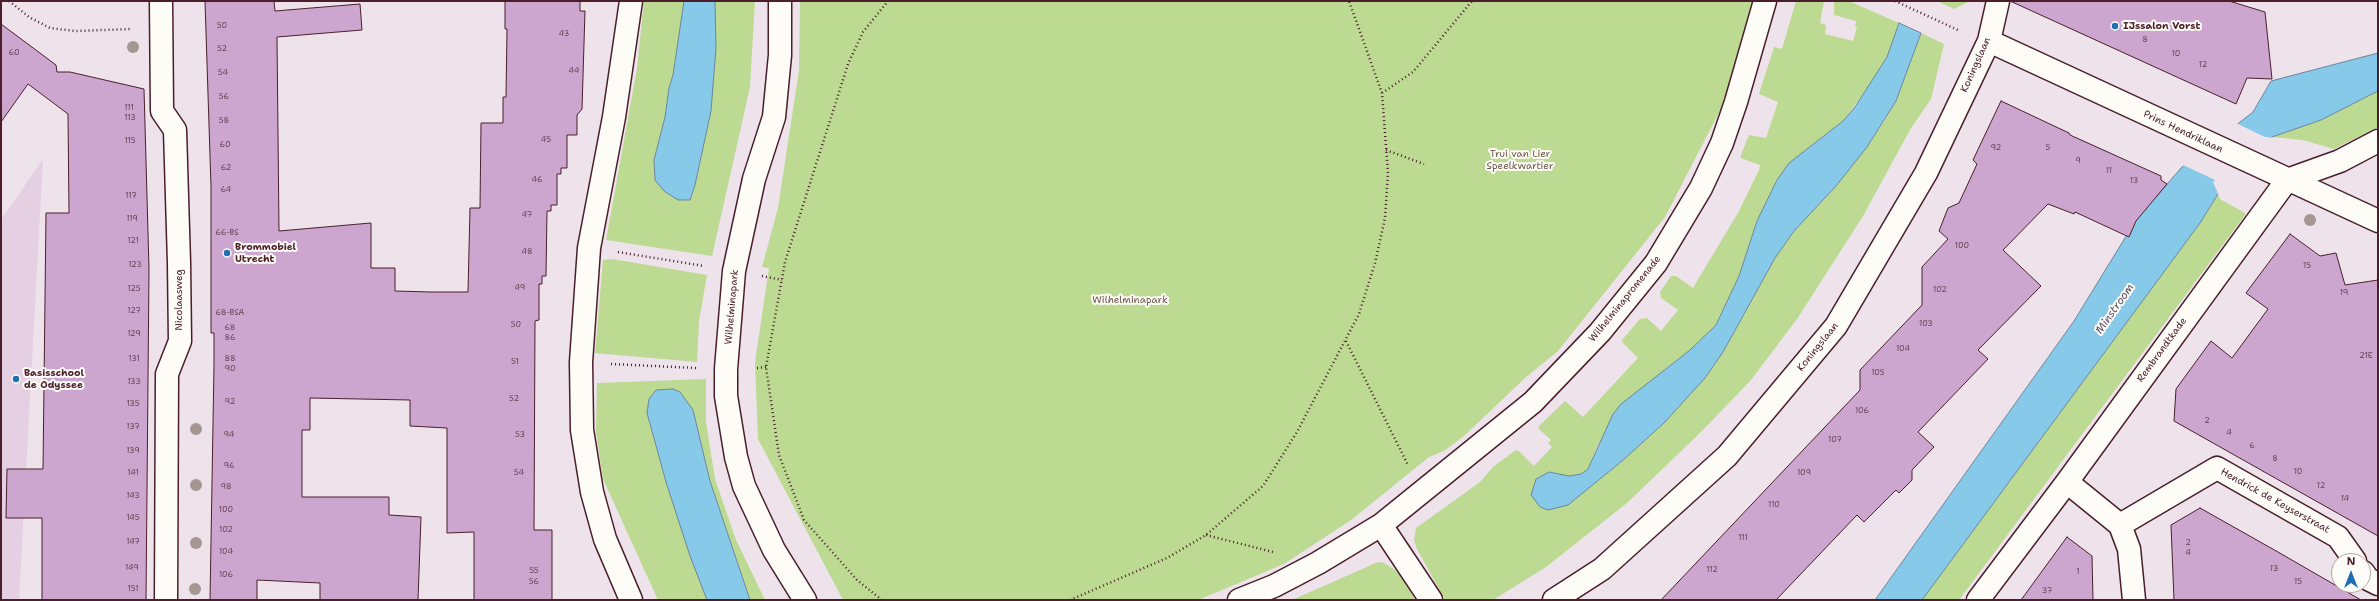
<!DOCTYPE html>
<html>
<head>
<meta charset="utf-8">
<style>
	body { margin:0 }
	#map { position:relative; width:2379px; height:601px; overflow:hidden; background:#eee2eb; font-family:"Shantell Sans",sans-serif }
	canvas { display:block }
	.frame { position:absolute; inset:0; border:2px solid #4a1f2b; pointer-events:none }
	.north { position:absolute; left:2331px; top:553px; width:40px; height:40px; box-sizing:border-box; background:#fdfcf7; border:1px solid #b5a4a5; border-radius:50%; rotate:0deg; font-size:11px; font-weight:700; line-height:16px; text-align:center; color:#4a1f2b }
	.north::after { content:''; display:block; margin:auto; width:14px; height:18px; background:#1f6fb2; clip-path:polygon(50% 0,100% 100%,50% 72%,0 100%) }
</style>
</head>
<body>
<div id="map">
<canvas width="2379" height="601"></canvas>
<div class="frame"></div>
<div class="north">N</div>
</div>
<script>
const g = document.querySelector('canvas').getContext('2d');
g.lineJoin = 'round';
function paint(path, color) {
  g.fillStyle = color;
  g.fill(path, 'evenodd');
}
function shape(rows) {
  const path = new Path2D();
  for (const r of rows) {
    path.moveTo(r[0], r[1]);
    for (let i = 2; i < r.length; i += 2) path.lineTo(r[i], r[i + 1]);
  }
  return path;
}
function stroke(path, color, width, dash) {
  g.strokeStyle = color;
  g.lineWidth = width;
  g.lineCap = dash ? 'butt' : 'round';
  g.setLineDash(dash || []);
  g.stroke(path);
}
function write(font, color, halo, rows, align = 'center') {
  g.font = font + ' "Shantell Sans",sans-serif';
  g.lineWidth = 4;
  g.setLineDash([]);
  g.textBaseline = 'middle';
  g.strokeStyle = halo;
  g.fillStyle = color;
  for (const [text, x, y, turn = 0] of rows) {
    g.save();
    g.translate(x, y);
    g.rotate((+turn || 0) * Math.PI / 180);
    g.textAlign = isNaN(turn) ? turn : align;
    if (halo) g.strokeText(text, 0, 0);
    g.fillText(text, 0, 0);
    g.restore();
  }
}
const built = shape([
	[43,159,19,600,1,600,1,220]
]);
const green = shape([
	[644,1,684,1,673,75,669,88,665,117,654,160,690,200,695,185,711,111,715,1,755,1,750,87,712,256,606,240,637,68],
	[800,1,1773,1,1744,64,1665,217,1558,351,1525,378,1464,436,1444,451,1429,457,1351,520,1284,564,1198,600,844,600,842,598,758,439,755,362,769,268,762,267,778,208,799,70],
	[1796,1,1824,1,1820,23,1826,25,1825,34,1853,41,1857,27,1855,27,1856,21,1834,15,1834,1,1849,1,1899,23,1887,57,1873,81,1843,121,1789,163,1777,180,1757,221,1739,276,1716,325,1690,350,1666,368,1598,445,1588,469,1581,474,1569,476,1549,472,1568,505,1622,461,1664,423,1705,378,1723,352,1775,258,1794,231,1836,186,1883,123,1896,101,1921,33,1944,44,1931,99,1911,128,1863,216,1797,319,1751,380,1701,432,1627,503,1546,567,1493,600,1445,600,1417,549,1414,540,1416,528,1480,482,1493,467,1516,450,1519,451,1534,466,1552,447,1548,443,1551,440,1538,428,1539,426,1565,401,1583,417,1638,358,1623,343,1622,340,1640,319,1647,318,1661,331,1678,310,1661,298,1660,292,1671,276,1676,276,1693,288,1738,213,1759,170,1760,165,1741,158,1741,155,1749,135,1766,138,1778,102,1759,94,1774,47,1782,49],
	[1937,1,1970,1,1954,9],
	[2378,91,2378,127,2334,149,2303,140,2272,137,2321,120],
	[2218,194,2220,199,2245,213,2245,215,1959,600,1922,600,2200,223],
	[612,259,707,275,699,321,697,362,595,353,603,260],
	[706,379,706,422,715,479,736,540,765,600,750,600,710,481,693,410,647,413,666,482,707,600,658,600,603,479,596,432,597,383],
	[1378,562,1384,563,1400,573,1415,600,1292,600]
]);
const water = shape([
	[684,1,715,1,716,48,711,111,695,185,690,200,678,200,664,191,655,180,654,160,665,117,669,88,673,75,684,1],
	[1899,23,1921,33,1896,101,1867,147,1836,186,1794,231,1775,258,1723,352,1705,378,1664,423,1622,461,1568,505,1548,510,1540,507,1531,495,1536,479,1549,472,1569,476,1581,474,1588,469,1613,414,1621,404,1690,350,1716,325,1739,276,1757,221,1777,180,1789,163,1843,121,1855,107,1887,57,1899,23],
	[2378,53,2378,91,2321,120,2272,137,2218,194,2200,223,1922,600,1875,600,2074,321,2136,220,2181,168,2253,112,2271,81,2378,53],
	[673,389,680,392,693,410,710,481,750,600,707,600,690,556,666,482,647,413,649,399,656,390,673,389]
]);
const pier = shape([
	[2236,123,2265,137,2277,138,2273,139,2219,196,2213,182,2215,180,2183,165]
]);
const building = shape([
	[205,1,274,1,275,11,360,4,362,30,277,37,279,231,371,223,371,268,395,268,395,291,431,292,468,292,470,208,480,208,481,123,503,123,503,97,506,97,507,29,505,29,505,1,580,1,580,11,585,11,582,109,577,115,577,135,567,135,567,168,561,168,561,174,557,174,557,205,551,205,551,211,547,211,546,276,542,276,542,284,539,284,539,320,535,321,534,530,552,530,552,600,474,600,474,532,447,533,447,428,410,426,410,400,310,398,310,430,302,430,302,497,389,497,389,515,421,517,418,600,320,600,320,583,257,580,257,600,210,600,214,364,214,333,211,333,211,187,205,1],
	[2010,1,2229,1,2265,12,2272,79,2247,78,2236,104,2010,1],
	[1,24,56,65,57,72,70,72,144,89,149,269,146,600,42,600,42,518,6,518,7,469,43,469,46,213,69,213,68,114,28,84,1,122,1,24],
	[2001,101,2069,133,2070,135,2161,176,2161,180,2167,184,2136,221,2129,237,2075,212,2074,214,2048,204,2003,250,2041,286,1978,350,1988,359,1918,432,1934,447,1912,470,1912,480,1899,493,1896,490,1864,522,1857,515,1776,600,1661,600,1860,390,1860,370,1922,305,1922,267,1948,239,1939,231,1948,208,1959,203,1977,164,1973,160,2001,101],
	[2290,234,2320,256,2336,253,2345,285,2378,280,2378,536,2174,421,2176,389,2211,341,2232,358,2268,309,2246,293,2290,234],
	[2200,508,2278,552,2361,600,2174,600,2171,525,2200,508],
	[2067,537,2092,556,2093,600,2021,600,2067,537]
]);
const path = shape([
	[9,1,29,17,50,28,75,31,132,29],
	[1895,1,1960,31],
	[1382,93,1413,72,1472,1],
	[1386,150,1424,164],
	[618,252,704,266],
	[762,276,782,280],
	[1346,341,1408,465],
	[611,364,696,368],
	[757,368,766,367],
	[1206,535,1273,552],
	[882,600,857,580,804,520,779,455,766,367,785,262,848,64,863,32,888,1],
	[1070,600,1167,558,1206,535,1263,486,1297,432,1359,314,1375,263,1385,218,1388,173,1382,93,1349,1]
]);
const street = shape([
	[161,1,162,111,175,130,179,263,180,341,167,374,166,600],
	[631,1,614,117,589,248,581,362,582,430,592,492,605,539,631,600],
	[1989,41,2378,221],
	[2067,482,2120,525],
	[1381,525,1431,600],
	[2120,525,2217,468,2338,537,2355,561],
	[2120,525,2129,549,2134,600],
	[2363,572,2368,579,2378,584],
	[1239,600,1274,586,1318,563,1381,525,1533,402,1600,332,1656,263,1701,188,1722,143,1736,102,1765,1],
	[1554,600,1602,569,1727,456,1836,326,1926,173,1989,41,1998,1],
	[1978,600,2067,482,2287,180,2340,161,2378,141]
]);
const secondary = shape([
	[780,1,780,55,774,117,754,179,734,271,726,369,726,396,736,457,744,486,774,550,805,600]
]);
const trees = [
	[133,47],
	[2310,220],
	[196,429],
	[196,485],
	[196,543],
	[195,589]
];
const markers = [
	[2115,26,4,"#1f6fb2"],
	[227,253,4,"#1f6fb2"],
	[16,379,4,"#1f6fb2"]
];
const numberNames = [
	["50",222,26],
	["43",564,34],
	["8",2145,40],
	["52",222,49],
	["60",14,53],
	["10",2176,54],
	["12",2203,65],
	["44",574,71],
	["54",223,73],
	["56",224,97],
	["111",129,108],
	["113",130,118],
	["58",224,121],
	["45",546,140],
	["115",130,141],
	["60",225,145],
	["92",1996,148],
	["5",2048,148],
	["9",2078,161],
	["62",226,168],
	["11",2109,171],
	["46",537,180],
	["13",2134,181],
	["64",226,190],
	["117",131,196],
	["47",527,215],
	["119",132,219],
	["66-BS",227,233],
	["121",133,241],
	["100",1962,246],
	["48",527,252],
	["123",135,265],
	["15",2307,266],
	["49",520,288],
	["125",134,289],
	["102",1940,290],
	["19",2344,293],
	["127",134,311],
	["68-BSA",230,313],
	["103",1926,324],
	["50",516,325],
	["68",230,328],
	["129",134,334],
	["86",230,338],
	["104",1903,349],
	["21E",2366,356],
	["131",134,359],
	["88",230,359],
	["51",515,362],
	["90",230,369],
	["105",1878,373],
	["133",134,382],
	["52",514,399],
	["92",230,402],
	["135",133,404],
	["106",1862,411],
	["2",2207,421],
	["137",133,427],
	["4",2229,433],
	["94",229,435],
	["53",520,435],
	["107",1835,440],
	["6",2252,446],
	["139",133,451],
	["8",2275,459],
	["96",229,466],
	["10",2298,472],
	["141",133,473],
	["54",519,473],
	["109",1804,473],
	["12",2321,486],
	["98",226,487],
	["143",133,496],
	["14",2345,499],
	["110",1774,505],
	["100",226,510],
	["145",133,518],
	["102",226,530],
	["111",1743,538],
	["147",133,542],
	["2",2188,543],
	["104",226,552],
	["4",2188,553],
	["149",132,568],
	["13",2274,569],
	["112",1712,570],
	["55",534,571],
	["1",2078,572],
	["106",226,575],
	["56",534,582],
	["15",2298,582],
	["151",133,589],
	["37",2047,591]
];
const poiNames = [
	["IJssalon Vorst",2123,26],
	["Brommobiel",235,247],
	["Utrecht",235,259],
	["Basisschool",24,373],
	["de Odyssee",24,385]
];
const streetNames = [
	["Koningslaan",1976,65,-66],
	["Prins Hendriklaan",2183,132,25],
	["Wilhelminapromenade",1625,299,-51],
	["Nicolaasweg",179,300,-90],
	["Wilhelminapark",732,307,-85],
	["Koningslaan",1818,347,-51],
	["Rembrandtkade",2162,350,-54],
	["Hendrick de Keyserstraat",2275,501,29]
];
const parkNames = [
	["Trui van Lier",1520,154],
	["Speelkwartier",1520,166],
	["Wilhelminapark",1130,300]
];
const waterNames = [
	["Minstroom",2115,309,-55]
];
paint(built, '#e4d0e2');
paint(green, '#bcda92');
paint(water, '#86c9e8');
stroke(water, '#6e859c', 1);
paint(pier, '#eee2eb');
paint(building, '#cca6ce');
stroke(building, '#4a1f2b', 1);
stroke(street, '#4a1f2b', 25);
stroke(secondary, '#4a1f2b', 25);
stroke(path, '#4a1f2b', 2.5, [1, 3]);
stroke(street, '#fdfcf7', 22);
stroke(secondary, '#fdfcf7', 22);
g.fillStyle = '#a69692';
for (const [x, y] of trees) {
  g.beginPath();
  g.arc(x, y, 6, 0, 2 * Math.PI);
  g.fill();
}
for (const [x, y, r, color] of markers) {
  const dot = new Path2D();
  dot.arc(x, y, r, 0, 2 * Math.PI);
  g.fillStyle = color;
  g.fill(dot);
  stroke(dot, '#fdfcf7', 1.5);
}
write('8px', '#6a4154', null, numberNames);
write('bold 10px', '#4a1f2b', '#fdfcf7', poiNames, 'left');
write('10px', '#4a1f2b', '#fdfcf7', streetNames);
write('10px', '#6c574a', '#fdfcf7', parkNames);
write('italic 11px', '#5c5264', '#fdfcf7', waterNames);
</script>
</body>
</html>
